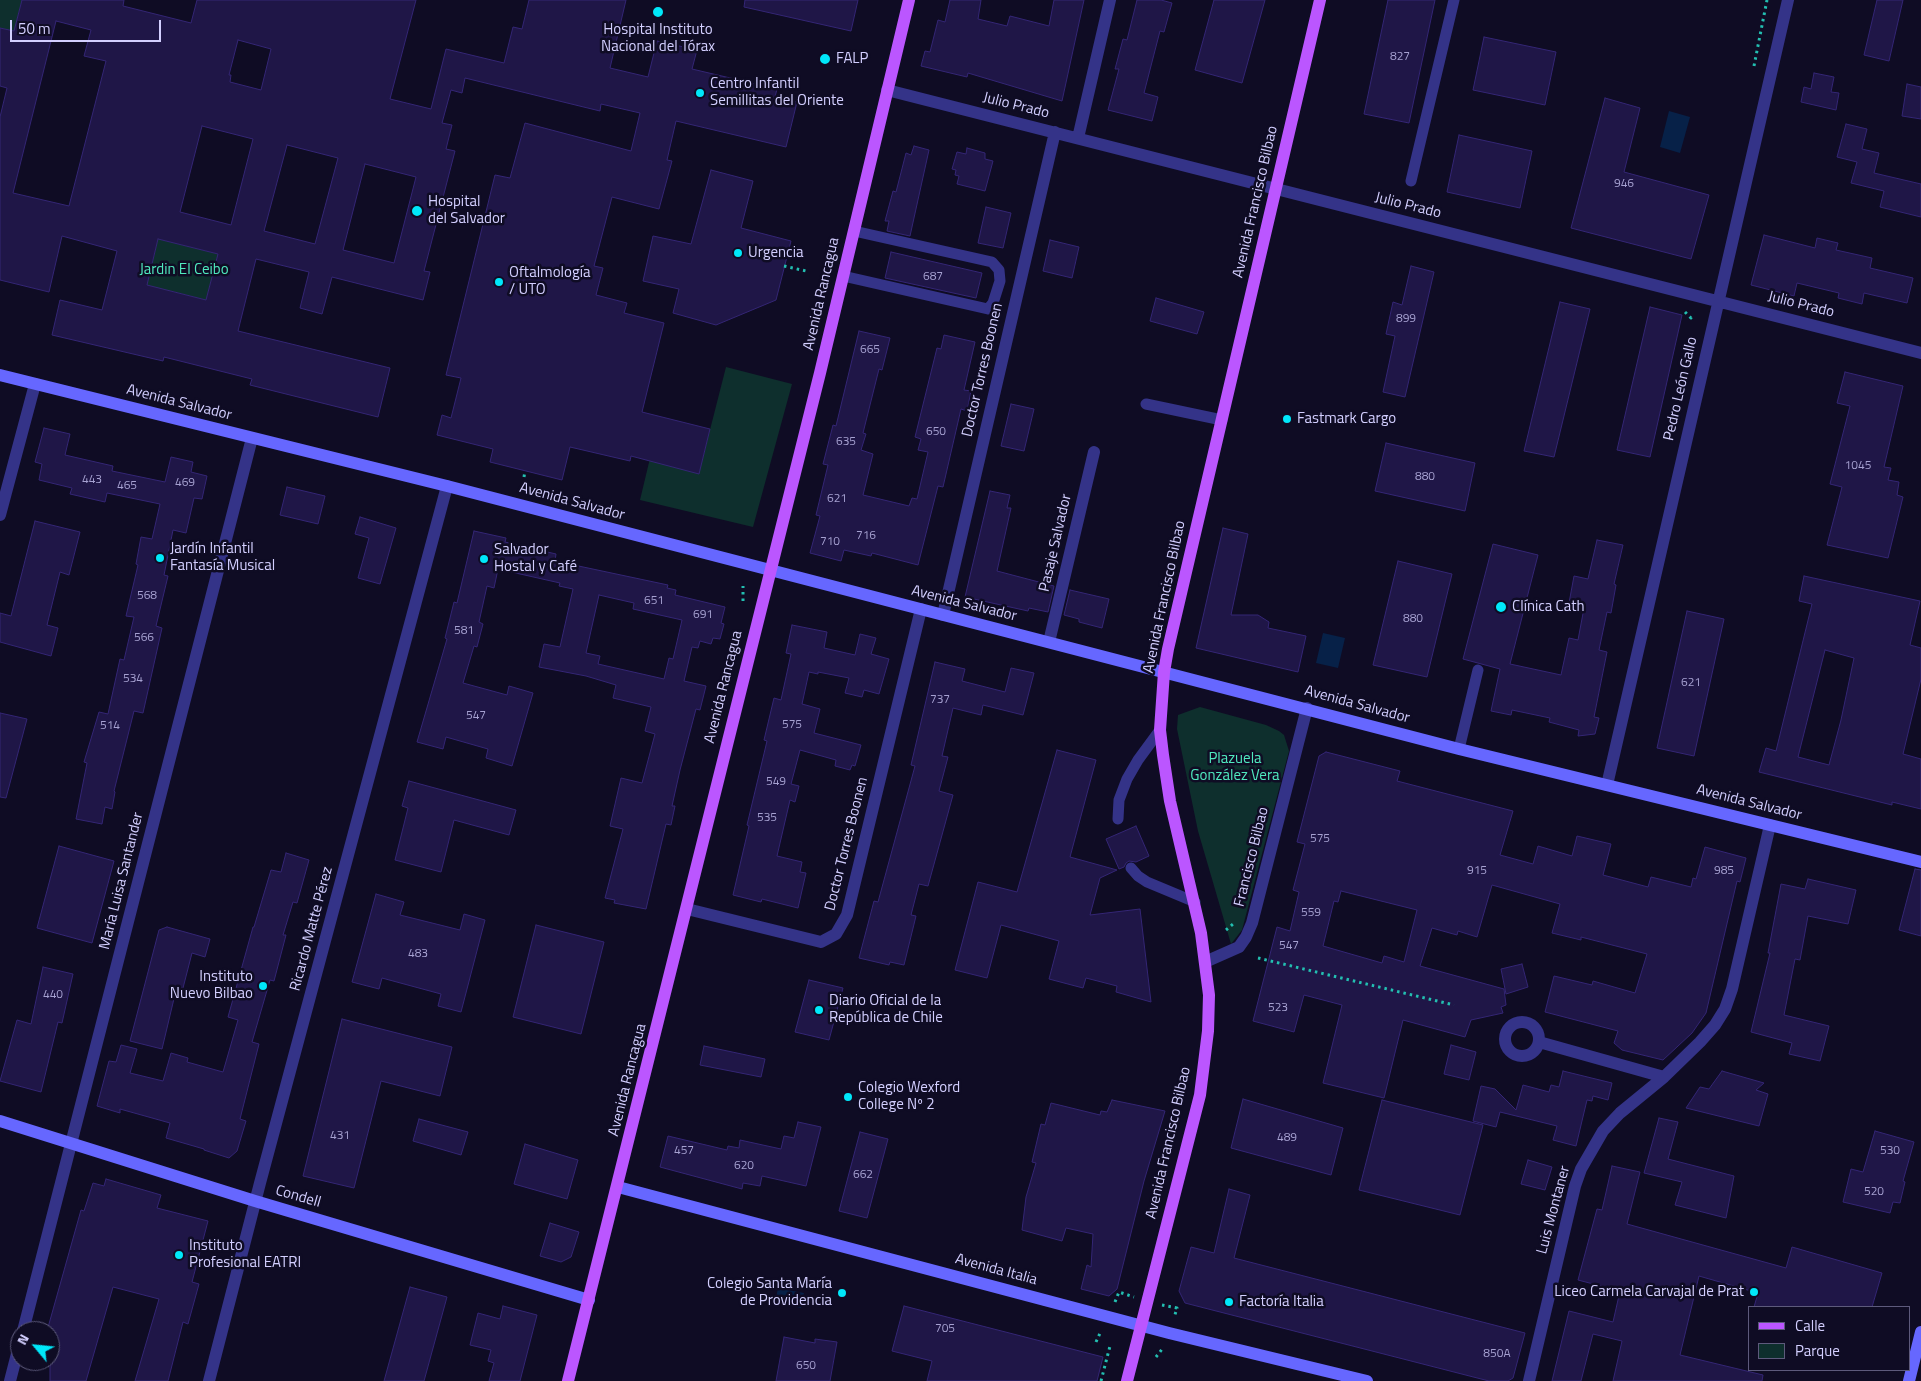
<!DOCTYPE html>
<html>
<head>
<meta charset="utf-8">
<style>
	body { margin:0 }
	#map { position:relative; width:1921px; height:1381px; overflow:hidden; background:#0f0c24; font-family:"Titillium Web",sans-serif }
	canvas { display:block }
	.legend { position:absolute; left:1748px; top:1306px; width:162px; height:65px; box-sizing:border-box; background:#0f0c24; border:1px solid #5d5a7c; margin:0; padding:6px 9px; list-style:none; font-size:15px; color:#d3cfff }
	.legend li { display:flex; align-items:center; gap:10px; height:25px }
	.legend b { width:25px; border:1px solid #5d5a7c }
	.north { position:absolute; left:10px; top:1321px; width:50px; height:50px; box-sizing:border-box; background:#0f0c24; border:1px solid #5d5a7c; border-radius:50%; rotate:298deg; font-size:14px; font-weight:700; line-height:20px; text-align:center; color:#d3cfff }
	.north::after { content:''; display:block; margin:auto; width:18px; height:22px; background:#00e8fa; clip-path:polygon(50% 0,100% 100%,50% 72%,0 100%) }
	.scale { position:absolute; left:10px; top:20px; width:151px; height:22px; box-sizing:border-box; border:2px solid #d3cfff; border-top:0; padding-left:6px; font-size:15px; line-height:18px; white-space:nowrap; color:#d3cfff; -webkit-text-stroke:4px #0f0c24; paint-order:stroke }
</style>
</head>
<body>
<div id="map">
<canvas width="1921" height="1381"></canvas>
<ul class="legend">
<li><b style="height:6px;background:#bb56ff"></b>Calle</li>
<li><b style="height:14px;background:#0e2f2d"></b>Parque</li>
</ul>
<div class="north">N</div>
<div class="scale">50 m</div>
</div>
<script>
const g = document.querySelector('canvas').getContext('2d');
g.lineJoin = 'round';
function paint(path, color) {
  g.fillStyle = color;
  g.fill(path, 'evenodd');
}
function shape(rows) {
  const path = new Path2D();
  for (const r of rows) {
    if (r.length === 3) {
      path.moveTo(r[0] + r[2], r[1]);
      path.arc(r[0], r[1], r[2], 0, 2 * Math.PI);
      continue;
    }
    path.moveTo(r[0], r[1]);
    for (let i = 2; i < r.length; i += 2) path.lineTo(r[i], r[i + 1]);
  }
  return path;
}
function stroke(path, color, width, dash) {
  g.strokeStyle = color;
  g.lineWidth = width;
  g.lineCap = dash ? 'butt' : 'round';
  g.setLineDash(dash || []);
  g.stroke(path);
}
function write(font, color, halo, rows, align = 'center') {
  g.font = font + ' "Titillium Web",sans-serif';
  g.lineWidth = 5;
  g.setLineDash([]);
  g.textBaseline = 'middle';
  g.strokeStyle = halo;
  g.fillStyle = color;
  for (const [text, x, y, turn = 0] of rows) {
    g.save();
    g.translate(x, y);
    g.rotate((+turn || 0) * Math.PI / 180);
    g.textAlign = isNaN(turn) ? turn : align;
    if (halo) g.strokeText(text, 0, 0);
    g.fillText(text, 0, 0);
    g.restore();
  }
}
const green = shape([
	[0,0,22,0,14,31,0,28],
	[158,239,218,254,206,300,171,291,146,290],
	[726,367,792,384,753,527,640,500,651,454,699,473],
	[1200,707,1266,725,1279,731,1284,735,1289,751,1242,930,1231,944,1198,831,1177,729,1178,715]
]);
const water = shape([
	[1669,111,1690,117,1680,153,1660,147],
	[1323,633,1345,638,1338,668,1316,663],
	[778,1288,804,1293,801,1308,775,1303]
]);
const building = shape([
	[22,0,124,0,123,6,191,23,197,0,416,0,390,99,431,109,446,49,504,63,513,27,522,29,529,0,626,0,610,68,648,77,657,41,697,50,692,69,777,89,775,97,797,102,786,147,676,121,667,160,672,161,659,209,612,197,594,266,603,268,596,295,627,303,624,313,664,323,642,412,710,429,699,474,631,456,630,461,570,447,562,480,490,462,493,449,437,435,442,415,451,418,461,378,446,375,495,175,510,178,525,123,631,151,640,113,601,104,600,111,465,78,462,93,451,90,442,123,452,125,446,149,455,151,424,271,430,272,423,300,332,277,322,314,300,308,309,272,256,259,238,331,390,368,378,417,250,385,252,379,164,357,163,361,52,335,60,300,102,310,117,251,62,236,49,292,0,280,0,117,7,88,0,86,0,28,14,31,22,0],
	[56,21,91,30,84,56,106,61,69,206,13,193,56,21],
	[238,40,271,49,261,90,230,82,231,75,229,75,238,40],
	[202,126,253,139,231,225,180,212,202,126],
	[287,145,338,158,315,244,264,231,287,145],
	[365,164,416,177,394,263,343,250,365,164],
	[158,239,218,254,206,300,147,285,158,239],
	[745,0,858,0,851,31,744,7,745,0],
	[950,0,981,0,978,19,1007,26,1010,16,1049,26,1054,0,1084,0,1062,101,968,73,967,77,921,66,925,51,930,52,938,20,945,22,950,0],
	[1137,0,1161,0,1172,3,1164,32,1160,31,1144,93,1158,97,1152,121,1108,110,1119,69,1115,69,1123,39,1127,40,1137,0],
	[1214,0,1265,0,1242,83,1195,70,1214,0],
	[1388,0,1435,0,1409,123,1364,114,1388,0],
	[1877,0,1903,0,1889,61,1864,55,1877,0],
	[1484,37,1556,52,1545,105,1473,90,1484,37],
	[1814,73,1834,77,1831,92,1839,93,1836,110,1801,102,1804,87,1811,89,1814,73],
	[1907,84,1921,87,1921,119,1902,116,1907,84],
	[1605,98,1640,108,1624,172,1709,195,1691,259,1571,228,1605,98],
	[1846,124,1867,129,1862,149,1879,153,1874,173,1921,184,1921,217,1880,207,1884,191,1851,183,1857,162,1837,157,1846,124],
	[1459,135,1532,151,1520,208,1447,192,1459,135],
	[914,146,929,150,910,236,887,231,889,221,885,221,893,191,896,192,906,153,911,155,914,146],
	[967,148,985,153,985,159,993,161,985,191,957,184,959,176,955,175,956,170,952,169,957,152,966,154,967,148],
	[711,170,753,181,741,228,791,241,776,300,716,325,673,313,679,289,643,281,653,236,691,244,711,170],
	[986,207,1011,213,1003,248,978,243,986,207],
	[1764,235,1815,248,1817,238,1838,243,1836,250,1872,258,1870,268,1913,278,1907,303,1864,293,1862,304,1838,298,1839,293,1797,283,1794,296,1751,285,1764,235],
	[1050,240,1079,247,1072,278,1043,271,1050,240],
	[891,252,982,273,976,298,885,278,891,252],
	[1411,266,1434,272,1405,397,1383,392,1395,336,1386,334,1393,302,1402,305,1411,266],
	[1156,298,1204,312,1197,334,1150,321,1156,298],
	[1560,302,1590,309,1554,457,1524,451,1560,302],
	[1650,307,1682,315,1650,457,1617,450,1650,307],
	[859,331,890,338,882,370,879,369,863,433,866,434,861,450,873,454,863,495,909,506,912,498,917,499,928,452,918,450,921,439,915,437,937,348,941,349,944,335,975,342,964,390,971,391,967,411,961,409,943,487,938,486,918,565,872,553,871,556,844,550,841,561,810,553,820,516,816,515,828,465,823,464,833,425,836,426,859,331],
	[1845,372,1903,386,1884,467,1891,468,1888,480,1899,482,1897,495,1903,497,1888,558,1827,545,1842,487,1830,484,1850,406,1837,403,1845,372],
	[1011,404,1034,409,1024,451,1001,446,1011,404],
	[44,428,70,434,65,455,113,466,112,471,165,482,171,457,193,462,191,472,207,476,202,499,194,498,186,533,173,530,164,575,168,576,156,626,162,628,143,713,134,711,114,791,115,792,112,809,105,807,102,824,76,819,87,763,84,762,99,712,108,714,120,659,124,660,134,617,126,616,138,565,136,564,141,537,152,539,160,504,107,493,105,502,70,494,72,488,39,480,42,464,35,462,44,428],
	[1386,443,1475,463,1465,511,1375,491,1386,443],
	[287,487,325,496,318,524,280,515,287,487],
	[990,491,1010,495,1007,508,1011,508,997,571,1054,586,1048,612,1029,608,1028,611,965,597,990,491],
	[360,517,396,528,380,584,358,578,369,538,355,534,360,517],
	[35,521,80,532,69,575,60,572,47,625,58,628,51,656,0,642,0,613,11,616,35,521],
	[1223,528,1248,534,1231,615,1258,615,1269,622,1268,628,1306,636,1298,672,1196,648,1223,528],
	[474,531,506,538,505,542,556,554,555,561,668,585,667,588,676,590,675,595,725,607,721,623,724,624,720,639,713,638,711,644,700,641,698,648,692,647,684,681,706,686,700,710,696,709,680,770,672,806,675,806,671,825,666,824,646,909,614,903,615,900,605,898,623,829,610,826,621,778,642,783,655,734,645,731,651,707,613,698,616,685,586,676,539,667,544,644,560,647,573,589,559,586,560,583,498,569,494,588,487,586,479,622,483,624,477,647,474,646,463,683,507,695,509,686,533,693,512,766,486,758,488,749,446,737,443,749,417,742,447,639,445,638,454,602,457,603,474,531],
	[599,595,634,603,633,609,682,620,673,659,669,658,664,679,598,664,600,656,586,653,599,595],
	[1597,540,1623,545,1614,584,1616,585,1611,613,1607,612,1599,650,1607,652,1594,717,1599,718,1595,734,1578,736,1579,730,1549,722,1550,718,1512,710,1511,715,1491,711,1500,669,1463,659,1493,544,1538,555,1510,664,1561,675,1569,638,1578,640,1584,608,1569,603,1574,576,1588,579,1597,540],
	[1398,561,1452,574,1427,677,1373,665,1398,561],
	[1804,576,1920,601,1910,645,1921,648,1921,679,1903,754,1921,759,1921,809,1892,802,1892,805,1759,772,1766,748,1776,751,1812,604,1799,601,1804,576],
	[1825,650,1854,658,1841,720,1829,765,1798,757,1825,650],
	[1070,590,1109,599,1102,628,1079,622,1079,619,1064,615,1070,590],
	[1687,611,1724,619,1694,756,1657,748,1687,611],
	[792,625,827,632,824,648,855,655,860,634,876,638,871,654,889,659,879,694,864,690,862,697,845,693,849,678,818,672,818,674,809,672,802,704,820,709,814,733,861,745,855,766,852,765,850,770,835,766,836,760,800,750,791,784,799,786,795,802,790,800,777,856,802,862,800,872,806,873,798,908,762,899,761,902,733,895,749,826,747,825,767,741,764,740,774,698,781,700,791,654,786,653,792,625],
	[935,662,965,669,962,681,1005,692,1011,668,1034,673,1023,715,983,705,981,715,953,708,942,756,948,757,939,791,953,795,928,886,919,884,911,915,916,916,904,965,890,962,889,965,859,958,874,901,878,902,915,766,911,765,935,662],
	[0,713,27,719,6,798,0,797,0,713],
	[1057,750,1096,760,1070,857,1117,870,1100,878,1090,915,1140,909,1151,1002,1116,992,1117,986,1086,978,1083,988,1049,979,1059,941,1001,925,987,978,955,970,978,882,1017,892,1057,750],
	[1326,752,1400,771,1397,781,1513,811,1500,855,1533,864,1538,846,1572,856,1577,836,1611,844,1603,875,1648,887,1651,877,1691,887,1693,878,1696,879,1705,847,1746,858,1740,882,1737,881,1706,1013,1692,1033,1663,1060,1622,1050,1614,1043,1618,1031,1545,1012,1554,976,1592,985,1593,981,1635,993,1647,954,1581,937,1581,940,1552,933,1560,904,1492,885,1477,937,1458,931,1457,935,1432,928,1420,966,1504,989,1506,1005,1501,1007,1503,1013,1471,1020,1465,1037,1403,1020,1384,1098,1323,1083,1342,1005,1304,995,1294,1032,1253,1021,1277,927,1290,931,1299,892,1293,890,1305,844,1297,842,1319,756,1326,752],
	[1341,891,1417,910,1404,962,1384,956,1382,963,1323,946,1334,901,1338,902,1341,891],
	[409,781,516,810,509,835,454,820,441,872,395,860,408,808,402,806,409,781],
	[1136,826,1149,856,1136,862,1129,861,1126,863,1124,867,1119,869,1106,839,1136,826],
	[59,846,114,861,92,943,37,928,59,846],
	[286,853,309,860,297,903,293,902,283,935,286,935,274,981,270,980,252,1042,259,1044,240,1119,246,1121,237,1151,229,1158,204,1150,204,1149,166,1138,170,1123,120,1109,120,1113,97,1106,109,1061,116,1062,121,1045,137,1049,130,1073,163,1081,171,1053,188,1058,187,1062,223,1072,238,1020,228,1017,253,927,254,927,271,870,281,872,286,853],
	[1915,869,1921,870,1921,936,1899,930,1915,869],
	[1808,879,1856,890,1848,924,1808,916,1800,960,1795,959,1784,1015,1829,1026,1820,1061,1789,1054,1792,1043,1751,1032,1770,953,1768,953,1781,884,1805,889,1808,879],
	[376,894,404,902,400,915,460,930,464,914,485,920,461,1012,438,1006,441,994,382,978,379,989,352,982,376,894],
	[536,925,604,942,581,1034,513,1017,536,925],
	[167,927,210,939,205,957,192,953,183,988,177,986,162,1049,130,1041,159,930,167,927],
	[1522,964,1528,987,1506,994,1501,969,1522,964],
	[43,967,73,974,62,1023,58,1022,41,1092,0,1081,17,1020,31,1024,43,967],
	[809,980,843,988,829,1040,795,1032,809,980],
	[342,1019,452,1047,440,1096,381,1081,354,1188,303,1176,342,1019],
	[1451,1045,1476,1052,1469,1080,1444,1074,1451,1045],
	[704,1046,765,1059,761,1077,700,1065,704,1046],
	[1563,1071,1612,1083,1608,1100,1593,1096,1592,1101,1587,1100,1576,1146,1553,1140,1557,1126,1500,1112,1496,1127,1473,1121,1481,1086,1495,1089,1516,1110,1523,1085,1549,1092,1551,1085,1559,1087,1563,1071],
	[1722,1071,1764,1083,1756,1090,1768,1094,1759,1126,1686,1108,1700,1087,1709,1089,1722,1071],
	[1243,1099,1343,1128,1331,1175,1231,1148,1243,1099],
	[1112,1100,1165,1111,1144,1181,1117,1289,1109,1296,1081,1289,1087,1265,1091,1267,1093,1234,1066,1228,1062,1241,1022,1230,1026,1197,1036,1163,1032,1162,1041,1124,1045,1125,1051,1103,1100,1115,1101,1111,1107,1112,1112,1100],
	[1382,1100,1483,1125,1460,1215,1359,1190,1382,1100],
	[1659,1118,1678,1122,1668,1159,1734,1176,1726,1218,1675,1205,1682,1182,1644,1173,1659,1118],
	[419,1119,468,1132,461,1155,413,1141,419,1119],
	[798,1122,821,1127,806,1186,762,1176,760,1186,743,1183,742,1189,660,1167,668,1136,727,1150,728,1146,739,1148,740,1140,781,1149,784,1136,794,1138,798,1122],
	[1875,1131,1914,1142,1903,1181,1905,1182,1900,1203,1893,1202,1890,1213,1843,1202,1851,1169,1863,1172,1875,1131],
	[860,1132,888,1139,867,1218,839,1211,860,1132],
	[525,1144,578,1160,567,1199,514,1184,525,1144],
	[1528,1160,1552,1167,1545,1190,1521,1184,1528,1160],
	[1612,1166,1640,1172,1627,1224,1786,1268,1792,1247,1882,1273,1872,1307,1754,1307,1758,1293,1699,1276,1680,1355,1763,1375,1762,1381,1613,1381,1622,1341,1593,1334,1581,1381,1552,1381,1569,1311,1613,1322,1620,1291,1578,1280,1597,1209,1602,1210,1612,1166],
	[106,1179,161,1195,157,1208,208,1221,192,1282,199,1284,188,1324,183,1322,168,1381,135,1381,159,1299,113,1287,86,1381,50,1381,50,1331,47,1331,81,1210,84,1211,93,1183,104,1186,106,1179],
	[1229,1189,1250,1195,1234,1258,1525,1333,1513,1378,1508,1381,1489,1381,1185,1303,1179,1291,1191,1247,1214,1253,1229,1189],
	[550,1223,579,1232,571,1257,561,1262,540,1256,550,1223],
	[410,1287,447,1297,424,1381,384,1381,410,1287],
	[503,1306,537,1315,520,1381,489,1381,494,1363,488,1361,491,1350,470,1345,478,1313,500,1319,503,1306],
	[904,1306,1103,1357,1097,1381,927,1381,932,1361,892,1351,904,1306],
	[784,1337,815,1343,815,1339,837,1342,830,1381,776,1381,784,1337]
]);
const path = shape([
	[1754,66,1767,0],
	[784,266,806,271],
	[1685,312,1691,318,1692,314],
	[524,477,525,471],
	[743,601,743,586],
	[1226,930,1233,924],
	[1258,958,1454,1005],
	[1115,1302,1119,1292,1134,1297],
	[1162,1305,1177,1308,1174,1318],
	[1096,1342,1101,1331],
	[1156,1357,1163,1348],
	[1101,1381,1110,1346]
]);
const lane = shape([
	[1411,181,1454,0],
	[843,276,988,309,993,303,1000,281,999,270,992,262,854,231],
	[1146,404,1222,420],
	[1459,749,1478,670],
	[1118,819,1119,800,1127,779,1138,760,1160,730],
	[1131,868,1138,876,1147,882,1195,902]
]);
const street = shape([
	[887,90,1921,353],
	[1078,138,1110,0],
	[0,515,35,384],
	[943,615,1055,132],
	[1049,642,1094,452],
	[1607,785,1788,0],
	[687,909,821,942,836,934,847,915,921,609],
	[1205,962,1239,947,1246,937,1252,923,1307,708],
	[1522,1039,17],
	[1539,1042,1664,1077],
	[23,1331,252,438],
	[10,1381,20,1342],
	[209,1381,260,1183,447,486],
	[1529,1381,1575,1186,1581,1169,1603,1131,1620,1113,1664,1077,1700,1042,1715,1025,1725,1009,1732,989,1770,825]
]);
const secondary = shape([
	[0,375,447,486,1459,749,1921,862],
	[0,1121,255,1201,589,1300],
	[618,1187,1169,1333,1367,1381],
	[1909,1381,1921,1332]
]);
const primary = shape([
	[568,1381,820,373,909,0],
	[1127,1381,1200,1095,1208,1031,1209,995,1201,933,1170,801,1163,755,1160,730,1164,672,1168,649,1320,0]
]);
const markers = [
	[658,12,6,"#00e8fa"],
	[825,59,6,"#00e8fa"],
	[700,93,5,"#00e8fa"],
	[417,211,6,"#00e8fa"],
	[738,253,5,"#00e8fa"],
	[499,282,5,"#00e8fa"],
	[1287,419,5,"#00e8fa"],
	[160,558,5,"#00e8fa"],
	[484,559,5,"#00e8fa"],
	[1501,607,6,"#00e8fa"],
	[263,986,5,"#00e8fa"],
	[819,1010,5,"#00e8fa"],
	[848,1097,5,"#00e8fa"],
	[179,1255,5,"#00e8fa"],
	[1754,1292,5,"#00e8fa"],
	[842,1293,5,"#00e8fa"],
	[1229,1302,5,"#00e8fa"]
];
const numberNames = [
	["827",1400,57],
	["946",1624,184],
	["687",933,277],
	["899",1406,319],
	["665",870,350],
	["650",936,432],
	["635",846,442],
	["1045",1858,466],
	["880",1425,477],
	["443",92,480],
	["469",185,483],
	["465",127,486],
	["621",837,499],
	["716",866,536],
	["710",830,542],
	["568",147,596],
	["651",654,601],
	["691",703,615],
	["880",1413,619],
	["581",464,631],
	["566",144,638],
	["534",133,679],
	["621",1691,683],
	["737",940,700],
	["547",476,716],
	["575",792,725],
	["514",110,726],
	["549",776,782],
	["535",767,818],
	["575",1320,839],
	["915",1477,871],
	["985",1724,871],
	["559",1311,913],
	["547",1289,946],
	["483",418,954],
	["440",53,995],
	["523",1278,1008],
	["431",340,1136],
	["489",1287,1138],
	["457",684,1151],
	["530",1890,1151],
	["620",744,1166],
	["662",863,1175],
	["520",1874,1192],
	["705",945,1329],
	["850A",1497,1354],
	["650",806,1366]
];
const poiNames = [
	["Hospital Instituto",658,30,"center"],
	["Nacional del Tórax",658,47,"center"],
	["FALP",836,59],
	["Centro Infantil",710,84],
	["Semillitas del Oriente",710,101],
	["Hospital",428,202],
	["del Salvador",428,219],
	["Urgencia",748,253],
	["Oftalmología",509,273],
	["/ UTO",509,290],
	["Fastmark Cargo",1297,419],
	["Jardín Infantil",170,549],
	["Fantasía Musical",170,566],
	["Salvador",494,550],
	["Hostal y Café",494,567],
	["Clínica Cath",1512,607],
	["Instituto",253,977,"right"],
	["Nuevo Bilbao",253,994,"right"],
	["Diario Oficial de la",829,1001],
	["República de Chile",829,1018],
	["Colegio Wexford",858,1088],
	["College Nº 2",858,1105],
	["Instituto",189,1246],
	["Profesional EATRI",189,1263],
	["Colegio Santa María",832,1284,"right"],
	["de Providencia",832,1301,"right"],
	["Liceo Carmela Carvajal de Prat",1744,1292,"right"],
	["Factoría Italia",1239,1302]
];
const streetNames = [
	["Julio Prado",1016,106,14],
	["Avenida Francisco Bilbao",1256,202,-77],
	["Julio Prado",1408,206,14],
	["Avenida Rancagua",822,294,-77],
	["Julio Prado",1801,305,14],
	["Doctor Torres Boonen",983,370,-77],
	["Pedro León Gallo",1681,389,-77],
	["Avenida Salvador",179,403,14],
	["Avenida Salvador",572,502,15],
	["Pasaje Salvador",1056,543,-77],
	["Avenida Francisco Bilbao",1165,597,-78],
	["Avenida Salvador",964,604,14],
	["Avenida Rancagua",724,687,-76],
	["Avenida Salvador",1357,705,15],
	["Avenida Salvador",1749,803,14],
	["Doctor Torres Boonen",847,844,-76],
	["Francisco Bilbao",1252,857,-76],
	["María Luisa Santander",122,881,-76],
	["Ricardo Matte Pérez",312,929,-75],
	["Avenida Rancagua",628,1080,-76],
	["Avenida Francisco Bilbao",1169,1143,-77],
	["Condell",298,1197,16],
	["Luis Montaner",1554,1210,-75],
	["Avenida Italia",996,1270,15]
];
const parkNames = [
	["Jardin El Ceibo",184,270],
	["Plazuela",1235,759],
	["González Vera",1235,776]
];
paint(green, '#0e2f2d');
paint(water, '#072148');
paint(building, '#1f1647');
stroke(building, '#342675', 1);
stroke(path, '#23bfb1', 3, [2.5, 4]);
stroke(lane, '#343388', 11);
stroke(street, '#343388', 12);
stroke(secondary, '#6667ff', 12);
stroke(primary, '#bb56ff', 12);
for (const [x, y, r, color] of markers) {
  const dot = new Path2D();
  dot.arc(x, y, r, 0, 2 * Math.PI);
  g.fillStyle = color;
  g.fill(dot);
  stroke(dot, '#0f0c24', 2);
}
write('12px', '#a6a1d1', null, numberNames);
write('15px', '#d3cfff', '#0f0c24', poiNames, 'left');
write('15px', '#d3cfff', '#0f0c24', streetNames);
write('15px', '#50eabf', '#0f0c24', parkNames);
</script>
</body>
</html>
